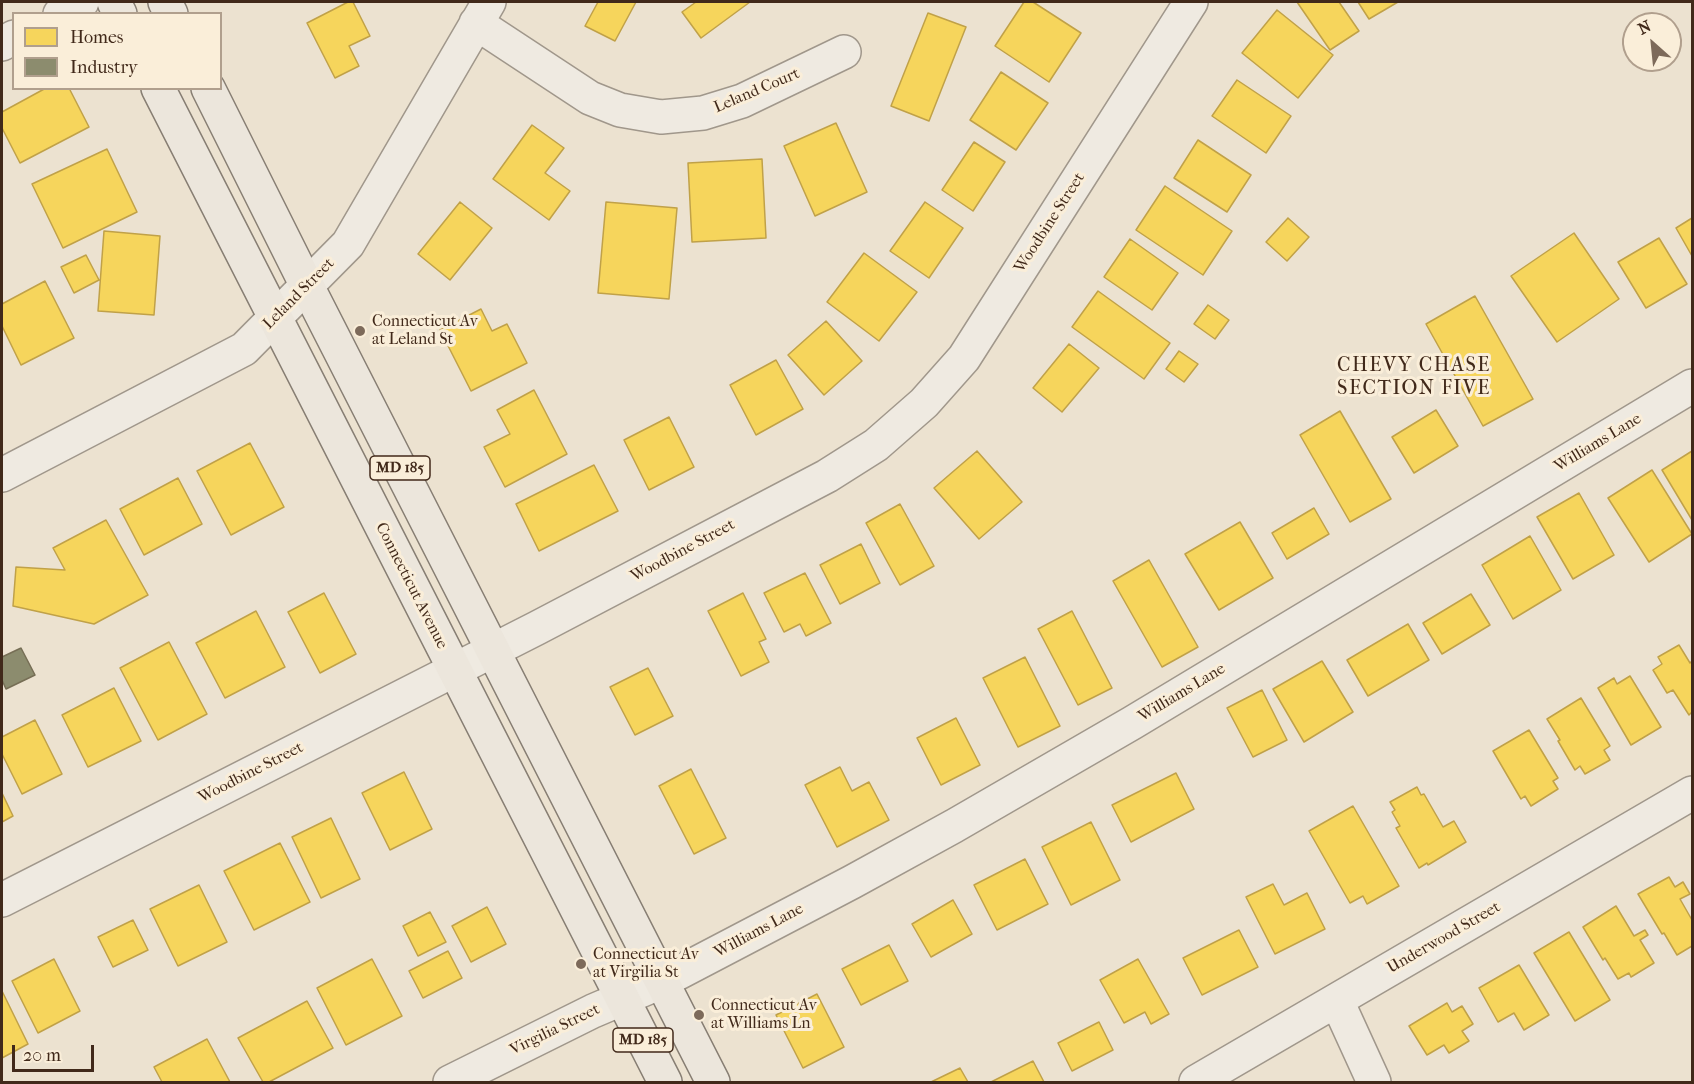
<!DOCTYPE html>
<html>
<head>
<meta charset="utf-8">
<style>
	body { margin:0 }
	#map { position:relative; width:1694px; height:1084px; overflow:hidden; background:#ece2d0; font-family:"IM FELL French Canon",serif }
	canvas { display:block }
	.frame { position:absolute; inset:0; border:3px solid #41291a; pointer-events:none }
	.legend { position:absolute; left:12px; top:12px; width:210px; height:78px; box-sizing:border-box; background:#faeed9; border:2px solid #b09f8d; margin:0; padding:8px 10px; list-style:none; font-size:18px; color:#41291a }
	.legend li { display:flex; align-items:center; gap:12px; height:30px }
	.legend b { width:30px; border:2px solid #b09f8d }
	.north { position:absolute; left:1622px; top:12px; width:60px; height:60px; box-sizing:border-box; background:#faeed9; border:2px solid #b09f8d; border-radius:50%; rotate:333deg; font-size:16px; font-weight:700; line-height:24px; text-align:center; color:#41291a }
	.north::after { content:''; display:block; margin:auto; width:21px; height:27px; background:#7d6a5a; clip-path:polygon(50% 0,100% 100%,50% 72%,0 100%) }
	.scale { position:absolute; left:12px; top:1045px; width:82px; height:27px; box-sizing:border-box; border:3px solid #41291a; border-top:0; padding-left:8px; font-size:18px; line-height:21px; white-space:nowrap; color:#41291a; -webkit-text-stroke:4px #faeed9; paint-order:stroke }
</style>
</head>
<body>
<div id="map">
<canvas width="1694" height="1084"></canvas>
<div class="frame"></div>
<ul class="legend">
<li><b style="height:16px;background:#f6d55c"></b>Homes</li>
<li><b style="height:16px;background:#8c8c6e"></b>Industry</li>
</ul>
<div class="north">N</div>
<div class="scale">20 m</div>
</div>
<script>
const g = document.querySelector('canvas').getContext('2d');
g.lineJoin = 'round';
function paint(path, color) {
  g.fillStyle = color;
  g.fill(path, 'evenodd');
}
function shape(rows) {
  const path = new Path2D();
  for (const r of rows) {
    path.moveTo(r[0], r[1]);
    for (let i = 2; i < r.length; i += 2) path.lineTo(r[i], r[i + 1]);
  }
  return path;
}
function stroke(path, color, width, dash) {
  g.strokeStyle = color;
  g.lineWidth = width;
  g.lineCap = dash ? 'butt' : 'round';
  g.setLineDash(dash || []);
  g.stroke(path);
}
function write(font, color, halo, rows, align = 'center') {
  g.font = font + ' "IM FELL French Canon",serif';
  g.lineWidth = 6;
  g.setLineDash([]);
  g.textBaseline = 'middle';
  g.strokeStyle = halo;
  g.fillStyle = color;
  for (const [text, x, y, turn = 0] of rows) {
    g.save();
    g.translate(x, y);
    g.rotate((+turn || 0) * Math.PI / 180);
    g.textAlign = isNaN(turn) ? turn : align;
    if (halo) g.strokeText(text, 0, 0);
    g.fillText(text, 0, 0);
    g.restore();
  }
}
const homes = shape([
	[348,2,353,2,370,36,349,46,359,66,335,78,307,23,348,2],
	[598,2,636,2,615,41,585,26,598,2],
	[696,2,750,2,701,38,682,12,696,2],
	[1024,2,1033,2,1081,33,1049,82,995,46,1024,2],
	[1297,2,1339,2,1359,31,1330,50,1297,2],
	[1358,2,1398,2,1369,19,1358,2],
	[1277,10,1333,55,1298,98,1242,53,1277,10],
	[928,13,966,27,929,121,891,106,928,13],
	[1001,72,1048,103,1016,150,970,120,1001,72],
	[1237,80,1291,116,1266,153,1212,116,1237,80],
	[46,88,69,88,89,127,20,163,2,128,2,112,46,88],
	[836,123,867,192,815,216,784,146,836,123],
	[532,125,564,148,545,173,570,191,549,220,493,179,532,125],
	[1198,140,1251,175,1227,212,1174,178,1198,140],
	[974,142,1005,162,973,211,942,190,974,142],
	[107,149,137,212,63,248,32,184,107,149],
	[762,159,766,238,692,242,688,163,762,159],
	[1165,186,1232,231,1203,275,1136,230,1165,186],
	[460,202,492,228,450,280,418,254,460,202],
	[606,202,677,208,669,299,598,293,606,202],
	[925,202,963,228,929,278,890,251,925,202],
	[1288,218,1309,237,1287,261,1266,242,1288,218],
	[1692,218,1692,256,1676,228,1692,218],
	[104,231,160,236,154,315,98,311,104,231],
	[1574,233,1619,299,1557,342,1511,276,1574,233],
	[1659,238,1687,284,1646,308,1618,262,1659,238],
	[1130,239,1178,273,1152,310,1104,277,1130,239],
	[864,253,917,292,879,341,827,302,864,253],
	[86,255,99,280,74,293,61,267,86,255],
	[45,281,74,338,21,365,2,326,2,304,45,281],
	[1098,291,1170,343,1144,379,1072,327,1098,291],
	[1475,296,1533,399,1483,426,1426,324,1475,296],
	[1208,305,1229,320,1215,339,1194,324,1208,305],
	[481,309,492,331,507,324,527,363,471,391,440,330,481,309],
	[826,321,862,361,824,395,788,355,826,321],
	[1069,344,1099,368,1062,412,1033,388,1069,344],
	[1179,351,1198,364,1184,382,1166,369,1179,351],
	[776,360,803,409,756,435,730,385,776,360],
	[534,390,567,454,505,487,484,447,510,434,497,410,534,390],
	[1436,410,1458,446,1414,473,1392,437,1436,410],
	[1340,411,1391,499,1350,522,1300,435,1340,411],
	[669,417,694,467,649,490,624,440,669,417],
	[250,443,284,507,231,535,197,471,250,443],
	[977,451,1022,502,979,539,934,488,977,451],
	[1692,451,1692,520,1662,470,1692,451],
	[594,465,618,511,539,551,516,504,594,465],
	[1652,470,1692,534,1649,562,1608,498,1652,470],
	[178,478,202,524,144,555,120,509,178,478],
	[1579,493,1614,555,1573,579,1537,517,1579,493],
	[900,504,934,566,900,585,866,523,900,504],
	[1314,508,1329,534,1287,559,1272,533,1314,508],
	[106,520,148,595,94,624,13,606,16,567,65,570,53,548,106,520],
	[1240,522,1273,578,1219,610,1185,554,1240,522],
	[1530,536,1561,590,1513,619,1482,565,1530,536],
	[861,544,880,583,840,604,820,565,861,544],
	[1149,560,1198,647,1162,667,1113,581,1149,560],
	[805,573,831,623,806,636,800,624,784,632,764,593,805,573],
	[324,593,356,654,320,673,288,612,324,593],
	[743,593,766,639,759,642,769,662,741,676,708,611,743,593],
	[1471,594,1490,625,1442,654,1423,623,1471,594],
	[256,611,285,667,225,698,196,643,256,611],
	[1072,611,1112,688,1078,705,1038,629,1072,611],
	[1408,624,1429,660,1368,696,1347,660,1408,624],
	[169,642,207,714,158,740,120,668,169,642],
	[1679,645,1690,663,1692,661,1692,712,1689,715,1673,690,1667,693,1653,670,1662,664,1658,657,1679,645],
	[1025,657,1060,726,1018,747,983,678,1025,657],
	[1322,661,1353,712,1304,742,1273,689,1322,661],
	[648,668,673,716,635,735,610,687,648,668],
	[1630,676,1661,727,1631,745,1598,688,1614,678,1617,684,1630,676],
	[114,688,141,741,88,767,62,715,114,688],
	[1262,690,1287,740,1253,757,1227,708,1262,690],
	[1581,698,1610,746,1604,750,1610,760,1585,774,1580,766,1575,770,1558,741,1560,740,1547,719,1581,698],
	[956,718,980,765,941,785,917,738,956,718],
	[35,720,62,774,22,794,2,754,2,737,35,720],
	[1529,730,1558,778,1553,781,1558,789,1531,806,1525,796,1521,799,1493,751,1529,730],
	[840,767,852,791,869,782,889,820,837,847,805,785,840,767],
	[691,769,726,838,694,854,659,786,691,769],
	[404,772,432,829,390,850,362,793,404,772],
	[1176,773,1194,809,1131,842,1112,805,1176,773],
	[1417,787,1421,795,1424,794,1443,827,1454,821,1466,842,1428,865,1427,863,1419,868,1396,828,1400,826,1392,812,1395,810,1390,802,1417,787],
	[2,793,13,816,2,822,2,793],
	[1353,806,1399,886,1367,904,1363,896,1350,903,1309,831,1353,806],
	[331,818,360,879,321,898,292,837,331,818],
	[1091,822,1120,880,1071,905,1042,847,1091,822],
	[280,843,310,902,254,930,224,871,280,843],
	[1025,859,1048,904,997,930,974,885,1025,859],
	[1669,877,1675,887,1683,882,1690,894,1680,899,1692,920,1692,946,1677,955,1664,933,1662,934,1638,894,1669,877],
	[1273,884,1284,905,1307,893,1325,929,1275,954,1246,897,1273,884],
	[199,885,227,942,178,966,150,909,199,885],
	[953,900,972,934,931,957,912,924,953,900],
	[1616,906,1634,936,1645,930,1648,935,1640,940,1654,963,1631,977,1629,973,1618,979,1605,958,1603,960,1583,927,1616,906],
	[487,907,506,944,471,962,452,926,487,907],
	[430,912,446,942,418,956,403,926,430,912],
	[133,920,148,950,113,967,98,937,133,920],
	[1239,930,1258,967,1202,995,1183,958,1239,930],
	[1569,932,1610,1000,1575,1021,1534,953,1569,932],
	[889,945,908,981,861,1005,842,969,889,945],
	[448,951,462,978,423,998,409,971,448,951],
	[54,959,80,1011,38,1033,12,981,54,959],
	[372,959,402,1016,346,1045,317,988,372,959],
	[1138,959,1169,1014,1151,1024,1145,1012,1124,1023,1100,980,1138,959],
	[1519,965,1549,1015,1524,1030,1514,1013,1498,1022,1479,988,1519,965],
	[2,991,28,1044,2,1058,2,991],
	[817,994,844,1047,803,1068,776,1015,817,994],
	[307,1001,333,1048,269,1082,263,1082,238,1038,307,1001],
	[1447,1003,1452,1012,1462,1006,1473,1024,1462,1031,1469,1041,1449,1053,1444,1045,1427,1055,1409,1026,1447,1003],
	[1099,1022,1113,1050,1072,1071,1058,1043,1099,1022],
	[207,1039,230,1082,162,1082,154,1067,207,1039],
	[1033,1061,1044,1082,991,1082,1033,1061],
	[960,1068,968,1082,931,1082,960,1068]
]);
const industry = shape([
	[21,648,35,675,6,689,2,680,2,657,21,648]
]);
const minor = shape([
	[60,14,82,2],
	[476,23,590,98,620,110,661,117,703,113,742,101,844,52],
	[2,44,14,37],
	[2,475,244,349,348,244,489,2],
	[2,900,537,628,827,476,876,445,924,403,964,358,1191,2],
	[1337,1001,1374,1082],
	[450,1082,593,1011,661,982,852,882,954,826,1132,723,1692,386],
	[1196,1082,1692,793]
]);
const major = shape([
	[114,2,120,14],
	[165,2,171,14],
	[158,88,665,1082],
	[208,88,307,286,713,1082]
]);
const markers = [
	[360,331,6,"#7d6a5a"],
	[581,964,6,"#7d6a5a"],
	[699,1015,6,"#7d6a5a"]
];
const shields = [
	[400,468,60],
	[643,1040,60]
];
const shieldNames = [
	["MD 185",400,468],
	["MD 185",643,1040]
];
const streetNames = [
	["Leland Court",757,91,-23],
	["Woodbine Street",1050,223,-57],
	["Leland Street",299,294,-45],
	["Williams Lane",1598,443,-31],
	["Woodbine Street",683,551,-28],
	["Connecticut Avenue",411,586,63],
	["Williams Lane",1182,693,-31],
	["Woodbine Street",251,773,-27],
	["Williams Lane",759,931,-28],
	["Underwood Street",1444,938,-30],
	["Virgilia Street",555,1030,-26]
];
const poiNames = [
	["Connecticut Av",372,322],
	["at Leland St",372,340],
	["Connecticut Av",593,955],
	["at Virgilia St",593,973],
	["Connecticut Av",711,1006],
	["at Williams Ln",711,1024]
];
const quarterNames = [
	["CHEVY CHASE",1414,366],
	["SECTION FIVE",1414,389]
];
paint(homes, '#f6d55c');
stroke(homes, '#c0a148', 1.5);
paint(industry, '#8c8c6e');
stroke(industry, '#766e55', 1.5);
stroke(minor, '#a0978b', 36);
stroke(major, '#877e73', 36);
stroke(minor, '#efeae1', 33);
stroke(major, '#ece6dc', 33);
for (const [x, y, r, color] of markers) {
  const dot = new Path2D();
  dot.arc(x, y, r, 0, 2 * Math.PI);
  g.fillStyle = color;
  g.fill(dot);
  stroke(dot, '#faeed9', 2);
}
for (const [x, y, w] of shields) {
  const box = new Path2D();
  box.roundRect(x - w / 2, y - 12, w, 24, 4.5);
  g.fillStyle = '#faeed9';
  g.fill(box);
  stroke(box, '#41291a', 1.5);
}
write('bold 15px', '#41291a', null, shieldNames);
write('16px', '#41291a', '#faeed9', streetNames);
write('16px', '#41291a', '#faeed9', poiNames, 'left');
g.letterSpacing = '1.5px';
write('20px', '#41291a', '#faeed9', quarterNames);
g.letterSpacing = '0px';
</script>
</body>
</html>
